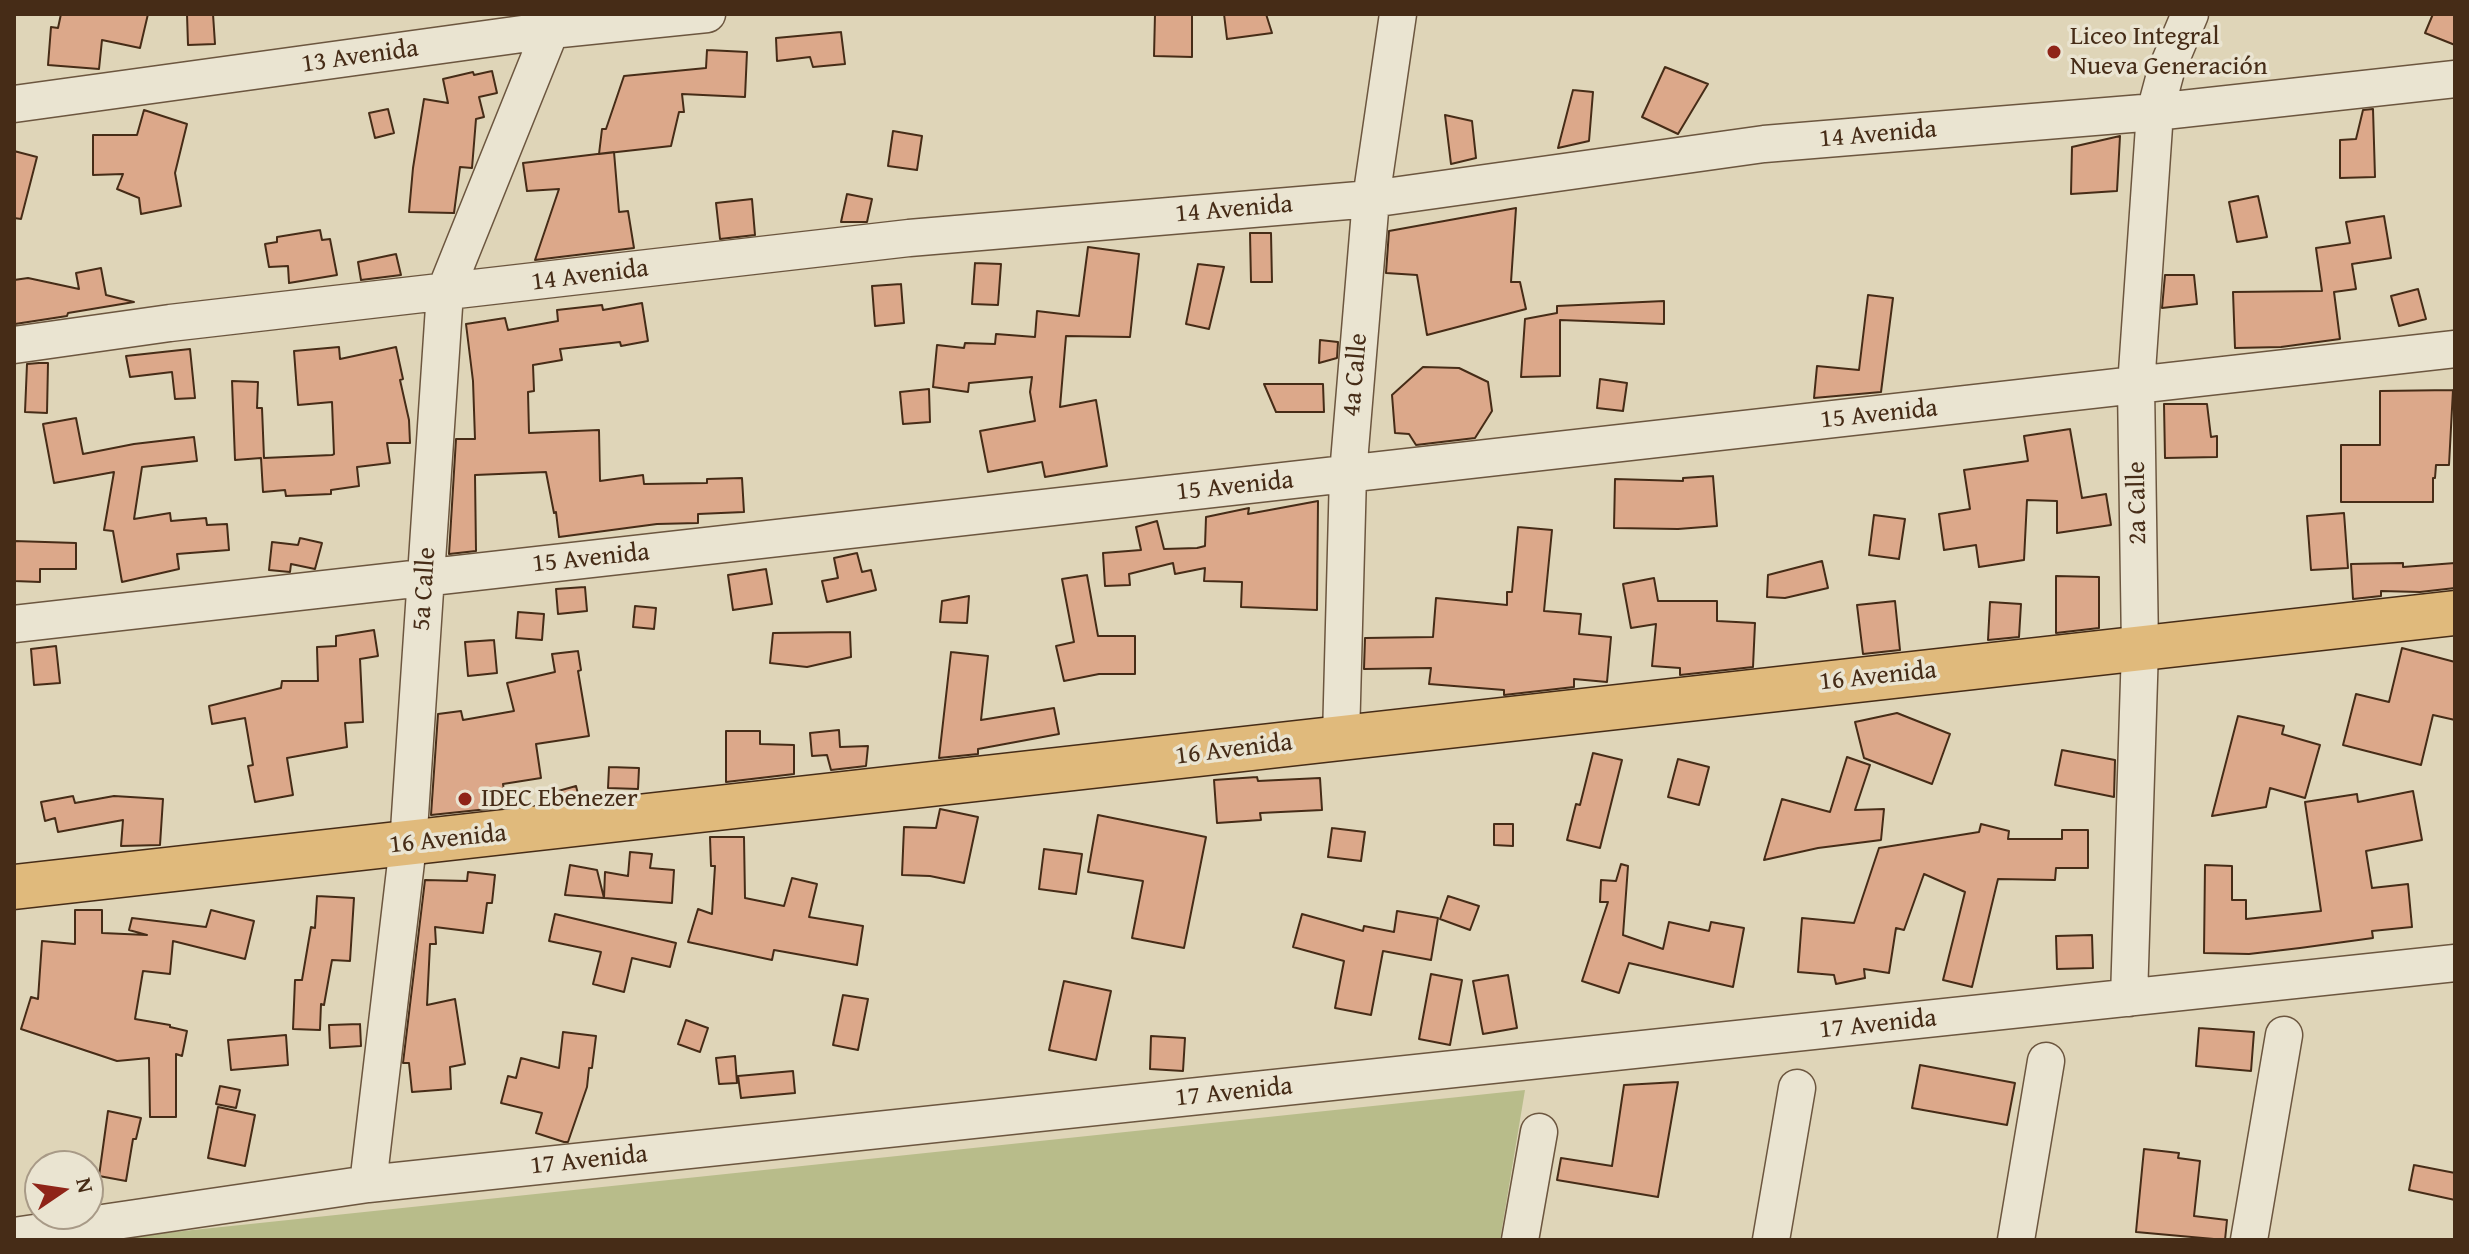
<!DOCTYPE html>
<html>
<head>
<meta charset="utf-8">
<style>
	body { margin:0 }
	#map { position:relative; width:2469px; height:1254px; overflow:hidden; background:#dfd5b8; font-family:"Gentium Book Plus",serif }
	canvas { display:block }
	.frame { position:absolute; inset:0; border:16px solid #462c17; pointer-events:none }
	.north { position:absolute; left:24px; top:1150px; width:80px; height:80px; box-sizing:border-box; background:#eae4d1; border:2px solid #a89a87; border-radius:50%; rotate:77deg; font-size:22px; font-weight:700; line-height:32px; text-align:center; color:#462c17 }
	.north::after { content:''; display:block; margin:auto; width:28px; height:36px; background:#8f2418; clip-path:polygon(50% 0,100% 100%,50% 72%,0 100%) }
</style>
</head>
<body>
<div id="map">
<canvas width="2469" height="1254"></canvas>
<div class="frame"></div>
<div class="north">N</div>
</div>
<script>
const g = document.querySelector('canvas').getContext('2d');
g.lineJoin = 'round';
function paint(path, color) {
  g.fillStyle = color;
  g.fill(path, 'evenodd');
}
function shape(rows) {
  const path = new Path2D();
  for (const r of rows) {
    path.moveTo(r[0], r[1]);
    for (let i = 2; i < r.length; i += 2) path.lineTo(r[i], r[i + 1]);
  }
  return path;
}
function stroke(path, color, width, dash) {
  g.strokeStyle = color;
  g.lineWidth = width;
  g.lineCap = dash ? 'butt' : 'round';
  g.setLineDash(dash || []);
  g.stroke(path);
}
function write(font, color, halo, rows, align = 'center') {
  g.font = font + ' "Gentium Book Plus",serif';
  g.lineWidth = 7;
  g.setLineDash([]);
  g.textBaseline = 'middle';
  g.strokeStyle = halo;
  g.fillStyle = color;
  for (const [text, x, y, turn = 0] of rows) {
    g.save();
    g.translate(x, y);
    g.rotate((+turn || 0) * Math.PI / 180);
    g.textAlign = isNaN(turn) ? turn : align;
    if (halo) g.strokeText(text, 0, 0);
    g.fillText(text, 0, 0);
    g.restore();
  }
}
const green = shape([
	[1525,1090,1500,1240,98,1240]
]);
const building = shape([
	[61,14,148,14,140,48,102,40,99,69,48,65,51,27,58,28,61,14],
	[187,14,213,14,215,44,188,45,187,14],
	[1155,14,1192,14,1192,57,1154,56,1155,14],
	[1224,14,1266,14,1272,33,1227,39,1224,14],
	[2433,14,2455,14,2455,45,2425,33,2433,14],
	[841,32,845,64,813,67,810,57,777,61,776,38,841,32],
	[707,50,747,52,745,97,682,94,684,112,679,112,671,146,599,154,602,129,606,129,624,76,706,68,707,50],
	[1665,67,1708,84,1678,134,1642,117,1665,67],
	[492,71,497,93,479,97,484,117,476,119,472,168,460,167,454,213,409,212,413,168,424,99,448,103,443,79,473,72,474,75,492,71],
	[1573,90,1593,92,1589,141,1558,148,1573,90],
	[388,109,394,133,375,138,369,113,388,109],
	[2373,109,2375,177,2340,178,2340,140,2356,139,2363,110,2373,109],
	[144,110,187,124,175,173,181,206,141,214,139,198,117,189,123,174,93,175,93,135,137,135,144,110],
	[1445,115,1472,121,1476,158,1451,164,1445,115],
	[893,131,922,136,917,170,888,166,893,131],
	[2120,136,2117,191,2071,194,2072,147,2120,136],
	[14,151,37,157,21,219,14,218,14,151],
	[614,152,619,212,628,211,634,248,535,260,559,189,527,191,523,163,614,152],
	[847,194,872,199,867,222,841,222,847,194],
	[2258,196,2267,237,2237,242,2229,202,2258,196],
	[752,199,755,235,720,239,716,203,752,199],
	[1516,208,1511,282,1520,282,1526,309,1427,335,1417,275,1386,273,1389,231,1516,208],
	[2384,216,2391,258,2352,264,2356,289,2334,292,2340,339,2281,347,2235,348,2233,292,2322,291,2316,248,2350,243,2346,222,2384,216],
	[320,230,322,240,330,239,337,275,289,283,288,266,269,267,265,244,277,242,277,237,320,230],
	[1250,233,1271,233,1272,282,1251,282,1250,233],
	[1088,247,1139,254,1130,337,1066,336,1060,407,1096,400,1107,466,1045,477,1042,462,988,472,980,431,1035,421,1030,392,1032,377,969,383,968,392,933,387,937,345,964,348,965,343,995,344,996,334,1035,337,1037,311,1079,316,1088,247],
	[396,254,401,275,361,280,358,262,396,254],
	[975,263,1001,264,998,305,972,304,975,263],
	[1198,264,1224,267,1209,329,1186,324,1198,264],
	[101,268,106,295,134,302,68,313,67,316,15,324,14,280,28,278,79,289,76,273,101,268],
	[2165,275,2194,275,2197,304,2162,308,2165,275],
	[901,284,904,323,875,326,872,286,901,284],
	[2418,289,2426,319,2399,326,2391,296,2418,289],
	[1868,295,1893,298,1881,392,1814,398,1817,366,1859,370,1868,295],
	[1664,301,1664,324,1560,320,1560,376,1521,377,1525,319,1557,313,1557,306,1664,301],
	[642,303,648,341,621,346,620,342,560,349,562,360,533,365,534,391,528,392,529,433,599,430,600,481,643,475,644,484,707,483,707,479,742,478,744,512,698,514,698,523,657,524,559,537,556,512,554,513,546,472,475,475,476,551,449,554,456,439,475,439,473,381,466,324,505,318,508,330,558,321,557,310,602,305,603,310,642,303],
	[1320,340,1338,342,1337,358,1319,363,1320,340],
	[339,347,340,359,396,347,403,379,400,380,409,420,410,443,387,443,390,463,357,467,359,486,331,490,331,494,286,496,285,490,263,492,261,458,235,460,232,381,258,382,257,408,262,408,264,458,332,455,334,454,332,402,298,405,294,351,339,347],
	[190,349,195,398,175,399,172,372,130,377,126,356,190,349],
	[39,363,48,363,47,413,25,412,27,364,39,363],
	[1423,367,1459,368,1488,382,1492,411,1475,438,1416,445,1409,434,1395,433,1392,395,1423,367],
	[1600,379,1627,383,1623,411,1597,408,1600,379],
	[1264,384,1323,384,1324,412,1276,412,1264,384],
	[929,389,930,422,903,424,900,392,929,389],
	[2453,390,2449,465,2436,465,2435,478,2433,478,2433,502,2341,502,2341,445,2380,445,2380,391,2453,390],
	[2164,404,2207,404,2211,437,2217,436,2217,457,2165,458,2164,404],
	[76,418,83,454,134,444,194,437,197,461,142,467,134,519,170,513,171,521,206,518,207,525,227,524,229,550,177,554,179,569,122,582,113,531,104,530,114,472,54,483,43,424,76,418],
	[2070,429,2082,498,2106,494,2111,525,2057,533,2057,501,2027,500,2024,560,1979,567,1976,545,1944,550,1939,514,1970,509,1964,470,2028,461,2024,436,2070,429],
	[1713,476,1717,526,1678,529,1614,528,1615,479,1683,481,1683,478,1713,476],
	[1318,501,1317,610,1241,607,1242,582,1204,581,1205,568,1175,574,1173,563,1129,574,1130,585,1105,586,1103,553,1141,550,1136,527,1157,521,1164,549,1197,548,1205,546,1206,517,1249,508,1248,514,1318,501],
	[2344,513,2348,568,2311,570,2307,516,2344,513],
	[1874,515,1905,519,1899,559,1869,555,1874,515],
	[1518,527,1552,530,1544,611,1581,614,1579,634,1611,637,1607,682,1574,679,1574,687,1504,695,1504,690,1429,684,1431,668,1364,669,1365,638,1433,637,1436,598,1507,605,1507,592,1512,592,1518,527],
	[300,538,322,543,315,569,291,564,290,572,269,570,272,542,298,545,300,538],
	[14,541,76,543,76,569,40,569,40,582,14,581,14,541],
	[857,553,862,572,871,570,876,590,827,602,822,581,838,578,834,558,857,553],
	[1822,561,1828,588,1785,598,1767,597,1768,575,1822,561],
	[2403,563,2403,567,2455,563,2455,588,2420,592,2381,591,2381,596,2353,599,2351,564,2403,563],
	[766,569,772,604,733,610,728,575,766,569],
	[1087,575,1098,636,1135,636,1135,674,1099,674,1064,681,1056,646,1074,642,1062,579,1087,575],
	[2056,576,2099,577,2099,628,2056,633,2056,576],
	[1654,578,1658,601,1717,601,1717,621,1755,623,1753,667,1680,675,1680,668,1652,666,1656,624,1631,628,1623,584,1654,578],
	[585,587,587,611,558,614,556,589,585,587],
	[969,596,967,623,940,622,942,601,969,596],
	[1895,601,1900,650,1863,654,1857,605,1895,601],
	[1990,602,2021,604,2019,637,1988,640,1990,602],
	[635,606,656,608,654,629,633,627,635,606],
	[518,612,544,614,542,640,516,638,518,612],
	[374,630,378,656,360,659,363,722,345,723,347,747,287,758,293,795,255,802,248,766,253,765,245,718,212,724,209,706,281,688,282,681,318,681,317,647,336,646,336,636,374,630],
	[850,632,851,657,807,667,770,663,773,633,850,632],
	[494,640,497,673,468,676,465,642,494,640],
	[56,646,60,683,34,685,31,649,56,646],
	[2402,648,2455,662,2455,720,2433,715,2421,765,2343,745,2356,694,2389,702,2402,648],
	[578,651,581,670,578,671,589,736,536,744,541,778,503,784,507,807,431,815,438,714,461,711,463,720,514,711,507,683,555,672,552,654,578,651],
	[951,652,988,656,981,720,1054,708,1059,734,978,749,978,754,939,758,951,652],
	[1897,713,1950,734,1932,784,1864,758,1855,722,1897,713],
	[2238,716,2284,726,2282,734,2320,745,2305,798,2270,788,2266,807,2212,816,2238,716],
	[839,730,840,747,868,746,866,766,831,770,827,755,812,756,810,733,839,730],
	[726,731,760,731,760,744,794,745,794,774,726,782,726,731],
	[2062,750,2115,760,2114,797,2055,785,2062,750],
	[1593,753,1622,760,1600,848,1567,840,1576,804,1580,805,1593,753],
	[1847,757,1870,765,1855,810,1884,809,1881,840,1818,848,1764,860,1782,799,1830,812,1847,757],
	[1678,759,1709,767,1699,805,1668,797,1678,759],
	[609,767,639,768,638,789,608,788,609,767],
	[1257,777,1258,781,1320,778,1322,810,1260,813,1261,820,1217,823,1214,780,1257,777],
	[576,786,579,798,553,801,551,793,576,786],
	[2413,791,2422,840,2366,851,2372,888,2408,884,2412,927,2372,931,2373,938,2300,948,2249,954,2204,953,2205,865,2232,866,2232,900,2246,900,2246,919,2321,911,2305,802,2357,794,2358,802,2413,791],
	[73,796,75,803,114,796,163,799,160,845,121,846,123,820,58,832,55,818,45,821,41,802,73,796],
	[940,809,978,817,964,883,930,876,902,875,904,827,936,828,940,809],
	[1098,815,1206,837,1184,948,1132,938,1143,881,1088,872,1098,815],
	[1494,824,1513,824,1513,846,1494,845,1494,824],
	[1981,824,2009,831,2008,839,2062,839,2062,830,2088,830,2088,868,2056,868,2055,880,1998,879,1972,987,1943,980,1965,892,1924,874,1904,930,1896,928,1889,973,1864,969,1865,978,1836,984,1834,975,1798,972,1802,918,1854,923,1879,848,1979,832,1981,824],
	[1332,828,1365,832,1361,861,1328,857,1332,828],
	[710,837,744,837,745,898,784,906,792,878,817,884,809,917,863,926,857,965,774,950,772,960,688,942,698,909,712,914,715,866,711,866,710,837],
	[1044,849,1082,854,1076,894,1039,889,1044,849],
	[630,852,652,854,650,868,674,870,672,903,604,898,605,872,628,876,630,852],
	[1621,864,1628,866,1623,935,1663,949,1669,922,1709,931,1711,922,1744,928,1733,987,1629,963,1619,993,1582,981,1608,902,1600,902,1601,880,1616,881,1621,864],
	[570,865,597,870,604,898,565,895,570,865],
	[468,872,495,875,492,903,487,903,483,933,435,927,436,944,430,944,427,1005,455,999,465,1064,450,1067,451,1089,412,1092,409,1063,403,1063,425,880,467,881,468,872],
	[317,896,354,898,350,961,332,960,324,1005,321,1004,320,1030,293,1029,295,980,302,980,311,927,315,928,317,896],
	[1448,896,1479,906,1470,930,1440,919,1448,896],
	[75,910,102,910,102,933,147,935,129,930,132,918,206,927,211,910,254,921,245,959,173,941,170,974,143,971,135,1019,170,1025,170,1027,187,1031,182,1056,176,1054,176,1117,150,1117,149,1058,117,1061,21,1029,31,997,38,999,42,941,75,944,75,910],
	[1397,911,1438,918,1431,960,1383,951,1371,1015,1335,1008,1344,961,1293,947,1302,914,1363,931,1364,926,1394,932,1397,911],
	[555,914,676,943,670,967,632,958,624,992,593,984,601,952,549,941,555,914],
	[2092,935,2093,968,2057,969,2056,936,2092,935],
	[1431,974,1462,980,1450,1045,1419,1039,1431,974],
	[1508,975,1517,1028,1483,1034,1473,981,1508,975],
	[1064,981,1111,991,1096,1060,1049,1050,1064,981],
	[843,995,868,999,858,1050,833,1045,843,995],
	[686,1020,708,1028,700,1052,678,1044,686,1020],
	[360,1024,361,1046,330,1048,329,1025,360,1024],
	[2199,1028,2254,1032,2251,1071,2196,1066,2199,1028],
	[563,1032,596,1036,592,1068,589,1068,587,1087,568,1142,564,1142,536,1133,542,1113,501,1103,508,1076,516,1078,521,1058,559,1068,563,1032],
	[286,1035,288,1065,231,1070,228,1040,286,1035],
	[1151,1036,1185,1038,1183,1071,1150,1069,1151,1036],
	[735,1056,737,1083,719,1084,716,1058,735,1056],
	[1920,1065,2015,1083,2007,1125,1912,1108,1920,1065],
	[793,1071,795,1093,741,1098,738,1076,793,1071],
	[1678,1082,1658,1197,1557,1180,1561,1158,1612,1166,1624,1085,1678,1082],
	[220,1086,240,1090,236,1108,216,1104,220,1086],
	[218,1107,255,1115,245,1166,208,1158,218,1107],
	[108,1111,141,1118,136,1139,133,1139,126,1181,99,1176,108,1111],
	[2144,1149,2179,1153,2178,1158,2200,1161,2194,1216,2227,1220,2225,1240,2136,1232,2144,1149],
	[2414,1165,2455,1173,2455,1200,2409,1190,2414,1165]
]);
const minor = shape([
	[14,104,551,30,707,14],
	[14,345,170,323,909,238,1371,199,1764,144,2155,112,2455,79],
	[14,624,2455,349],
	[1341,738,1348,474,1371,199,1398,14],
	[2129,998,2140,648,2136,386,2155,112,2166,71,2190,14],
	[368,1184,408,845,445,292,557,14],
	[14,1236,368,1184,2455,963],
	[1520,1240,1539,1132],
	[1771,1240,1797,1088],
	[2016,1240,2046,1061],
	[2249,1240,2284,1035]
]);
const major = shape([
	[14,887,2455,613]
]);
const markers = [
	[2054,52,8,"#8f2418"],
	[465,799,8,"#8f2418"]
];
const poiNames = [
	["Liceo Integral",2070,37],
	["Nueva Generación",2070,67],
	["IDEC Ebenezer",481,799]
];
const streetNames = [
	["13 Avenida",360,57,-8],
	["14 Avenida",1878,135,-5],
	["14 Avenida",1234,210,-5],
	["14 Avenida",590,276,-7],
	["4a Calle",1356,375,-85],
	["15 Avenida",1879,415,-6],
	["15 Avenida",1235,487,-6],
	["2a Calle",2138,503,-91],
	["15 Avenida",591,559,-6],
	["5a Calle",425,589,-86],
	["16 Avenida",1878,677,-6],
	["16 Avenida",1234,750,-7],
	["16 Avenida",448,840,-6],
	["17 Avenida",1878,1025,-6],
	["17 Avenida",1234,1093,-6],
	["17 Avenida",589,1161,-6]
];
paint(green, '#b8bc8a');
paint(building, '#dca88a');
stroke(building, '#462c17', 2);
stroke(minor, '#6c563f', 39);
stroke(major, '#462c17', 47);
stroke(minor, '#eae4d1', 36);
stroke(major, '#e0ba7c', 44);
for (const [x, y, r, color] of markers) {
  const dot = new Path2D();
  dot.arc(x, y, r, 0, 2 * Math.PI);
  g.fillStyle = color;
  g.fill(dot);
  stroke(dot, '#eae4d1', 3);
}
write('26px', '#462c17', '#eae4d1', poiNames, 'left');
write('26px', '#462c17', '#eae4d1', streetNames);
</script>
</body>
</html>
